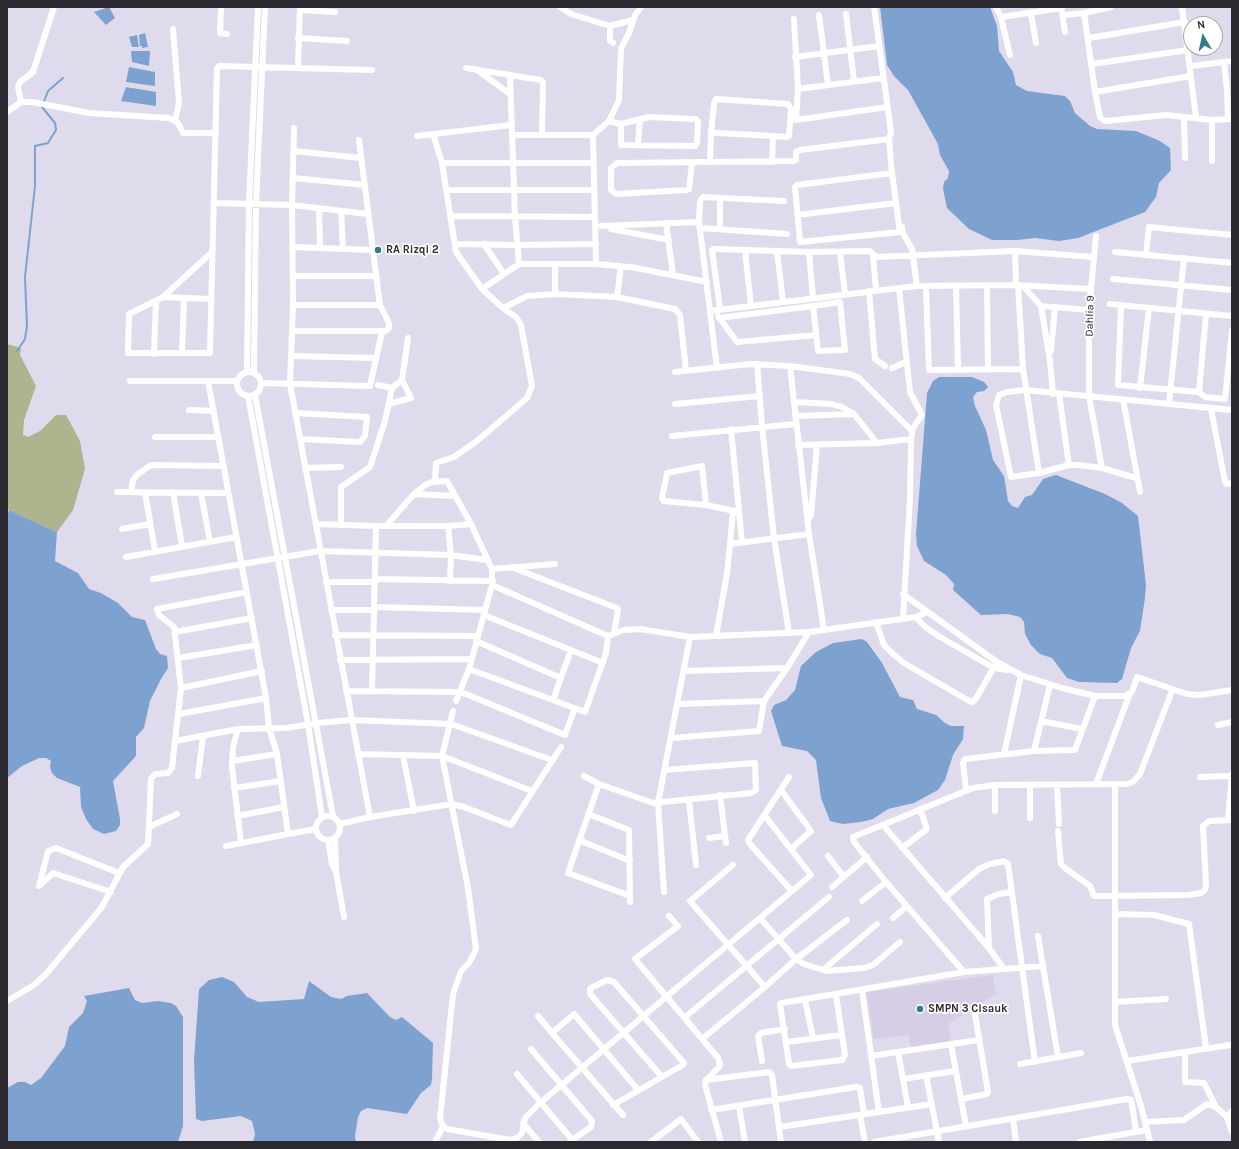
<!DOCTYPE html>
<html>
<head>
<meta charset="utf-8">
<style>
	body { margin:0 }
	#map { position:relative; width:1239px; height:1149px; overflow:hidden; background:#e0dbec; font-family:Karla,sans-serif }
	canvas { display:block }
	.frame { position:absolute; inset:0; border:8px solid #2b292f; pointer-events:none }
	.north { position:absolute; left:1183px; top:16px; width:40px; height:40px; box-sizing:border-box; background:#fff; border:1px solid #aaa9ac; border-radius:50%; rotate:351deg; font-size:11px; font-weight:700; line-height:16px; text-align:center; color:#2b292f }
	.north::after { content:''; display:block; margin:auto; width:14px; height:18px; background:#357c86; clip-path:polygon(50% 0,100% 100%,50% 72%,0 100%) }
</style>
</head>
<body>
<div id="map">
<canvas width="1239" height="1149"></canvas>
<div class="frame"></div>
<div class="north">N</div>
</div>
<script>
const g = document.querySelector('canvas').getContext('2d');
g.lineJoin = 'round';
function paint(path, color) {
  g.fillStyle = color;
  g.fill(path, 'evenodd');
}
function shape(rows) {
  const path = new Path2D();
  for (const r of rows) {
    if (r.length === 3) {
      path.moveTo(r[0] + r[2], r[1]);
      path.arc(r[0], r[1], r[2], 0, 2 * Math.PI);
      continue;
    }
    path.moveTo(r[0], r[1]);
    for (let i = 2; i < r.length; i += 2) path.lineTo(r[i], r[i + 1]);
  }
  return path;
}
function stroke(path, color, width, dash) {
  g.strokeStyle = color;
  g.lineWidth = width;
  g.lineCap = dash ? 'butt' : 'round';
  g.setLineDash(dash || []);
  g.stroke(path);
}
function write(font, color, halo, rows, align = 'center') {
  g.font = font + ' Karla,sans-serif';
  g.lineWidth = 3.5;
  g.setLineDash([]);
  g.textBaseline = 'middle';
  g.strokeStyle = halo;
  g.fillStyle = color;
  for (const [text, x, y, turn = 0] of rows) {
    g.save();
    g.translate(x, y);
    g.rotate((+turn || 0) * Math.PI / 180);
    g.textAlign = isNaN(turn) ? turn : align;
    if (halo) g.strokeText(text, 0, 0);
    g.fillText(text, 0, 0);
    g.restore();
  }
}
const built = shape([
	[993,975,996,994,948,1024,951,1042,912,1049,908,1035,874,1039,866,992]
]);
const green = shape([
	[7,344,21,348,20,355,36,386,24,420,23,435,28,437,40,431,56,415,66,415,80,441,85,469,73,510,57,532,9,510,7,508]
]);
const water = shape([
	[109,7,115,18,106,25,94,12],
	[880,7,990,7,997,26,999,51,1013,72,1016,85,1027,91,1065,96,1070,101,1075,113,1090,126,1097,129,1136,131,1160,141,1170,148,1171,170,1159,183,1156,197,1145,212,1078,238,1059,241,1035,238,1017,240,992,240,969,229,947,208,943,189,944,182,948,178,949,171,940,155,938,144,908,90,894,76,887,65],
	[145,33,148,47,142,48,142,46,140,46,139,35],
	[137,35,139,47,132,47,129,37],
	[131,51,150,51,149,66,132,62],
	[129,67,155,72,155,86,126,82],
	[126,87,156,92,156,106,121,101],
	[939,377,972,377,984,382,988,387,984,391,977,392,973,397,975,406,986,430,993,460,1004,476,1008,501,1012,506,1018,508,1025,497,1032,495,1043,479,1056,475,1105,494,1122,503,1138,516,1146,585,1145,598,1140,631,1131,648,1122,679,1117,683,1079,682,1067,678,1052,658,1040,654,1031,645,1025,634,1024,622,1020,617,1008,614,981,615,953,590,954,584,946,575,924,561,917,546,916,534,927,393,933,381],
	[9,510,57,532,55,561,78,573,89,589,101,593,118,603,132,617,145,620,156,649,160,654,167,656,168,668,161,679,150,701,144,728,136,737,136,756,113,781,120,819,120,825,116,831,104,834,93,829,86,819,81,807,80,787,57,778,52,773,50,767,51,761,46,758,39,758,22,766,7,778,7,516],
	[862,639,867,642,882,663,900,697,913,700,917,709,936,715,945,723,951,726,964,726,963,739,953,755,945,780,938,790,914,803,888,809,873,819,861,822,843,824,830,821,821,798,816,760,807,751,782,746,771,711,774,705,786,700,795,690,801,666,816,652,833,643],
	[222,977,234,982,247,997,259,1002,304,999,309,981,331,997,341,999,347,996,367,993,390,1017,396,1020,402,1017,433,1043,432,1079,431,1085,421,1093,407,1114,367,1108,361,1111,358,1117,355,1136,356,1142,253,1142,255,1134,252,1121,241,1116,202,1121,196,1119,194,1061,199,989,209,980],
	[129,988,135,1000,142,1003,158,1001,171,1003,176,1006,183,1017,183,1126,178,1142,7,1142,7,1088,18,1082,25,1082,31,1085,41,1078,65,1046,69,1027,83,1013,87,1001,84,996]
]);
const stream = shape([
	[17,351,25,339,27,326,25,277,35,186,35,146,48,143,56,130,55,123,42,107,48,91,63,78]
]);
const street = shape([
	[221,7,220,33,227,34],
	[560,7,571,14,610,26,633,20],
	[874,7,891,132,889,139,892,173,900,232,800,242,795,187,797,185,892,173],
	[996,7,1001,17,1010,55],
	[1182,7,1196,117],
	[300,10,335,12],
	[1062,12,1065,32],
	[1084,13,1095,92,1100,117,1103,120,1106,121,1166,115,1212,120,1232,119],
	[846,14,854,81],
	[1031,14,1036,43],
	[819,15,828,85],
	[1063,15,1084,13,1111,7],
	[1001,17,1062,8],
	[794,19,798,89,796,120,887,107],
	[610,26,610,41,613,43],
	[173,29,179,103,175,121],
	[298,38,347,41],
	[1089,38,1185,22],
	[795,57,879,46],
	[1224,62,1227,90,1228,119],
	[1092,64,1188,50],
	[1191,66,1232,61],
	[298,67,300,7],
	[466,68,541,80,543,82,542,135],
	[477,70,510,94],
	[798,89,883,78],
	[1095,92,1191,76],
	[21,102,18,87,20,82,33,72,54,7],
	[7,112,21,102,32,102,89,113,169,118,178,123,183,133,216,133],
	[1184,117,1185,158],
	[609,121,621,124,649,117,696,119,698,122,697,143,695,146,621,145,621,124],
	[294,128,292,205,293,305,290,384,370,817],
	[711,133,714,103,716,99,788,104,791,109,789,136,787,137,773,136],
	[433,134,442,163,456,252,482,289,503,308,516,317,521,325,532,386,527,398,477,441,454,457,436,463,435,482],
	[512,135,593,135,609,121,619,100,621,48,629,33,635,15,641,7],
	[593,135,596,264],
	[417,136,511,125],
	[638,144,640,119],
	[294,151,361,158],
	[1212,161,1212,120],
	[710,162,711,133,718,133,773,136,772,162],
	[442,163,593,163],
	[692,163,689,189,687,190,616,194,611,190,611,168,617,163,793,161,796,160,796,152,800,150,889,139],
	[293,178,365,185],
	[447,190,594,190],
	[720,199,720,229],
	[214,203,292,205,368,214],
	[319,208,320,248],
	[341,211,343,249],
	[797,215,896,203],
	[450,216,595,217],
	[666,223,673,275],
	[601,226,699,222],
	[902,227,903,233,912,249,917,286],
	[700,228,787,234],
	[611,229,669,240],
	[1096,236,1089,310,1089,396,1102,468],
	[455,244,517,245,596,244],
	[484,244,504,274],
	[293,247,373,250],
	[745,250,751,306],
	[777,251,783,302],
	[1015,251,1016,285],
	[212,252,163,297,129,314,128,353,210,353,217,69,219,66,372,70],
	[809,252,813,298],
	[840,252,845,294],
	[1115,252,1232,263],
	[873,255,876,290],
	[1146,255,1149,227,1232,235],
	[519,264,596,264,631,267,707,282],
	[293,276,376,276],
	[1113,279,1232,290],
	[987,285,988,370],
	[1018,285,1023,369,1039,473],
	[956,286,958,370],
	[1023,286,1041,306,1089,310],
	[926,287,929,370,1023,369],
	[899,288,910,392,922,415,913,428,911,439,910,498,903,619],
	[482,289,519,264,515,217,510,75],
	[869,291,875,359,885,366],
	[555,294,555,265],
	[163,297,211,299],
	[617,297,621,266],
	[1110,304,1232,316],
	[293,305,380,305,359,140],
	[1041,306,1050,361,1053,394],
	[1121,306,1118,385,1199,392,1205,397,1225,399,1232,330],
	[503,308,527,296,555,294,617,297,675,309,680,315,686,371],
	[720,309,712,250,714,249,809,252,870,251,876,257,1015,251,1093,257],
	[710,311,917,286,1016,285,1090,289],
	[718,316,737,342,816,335],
	[719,318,813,306,840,302,845,350,818,351,813,306],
	[292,331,386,331,389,328,389,323,380,305],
	[1051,351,1055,307],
	[182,353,184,299],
	[154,354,156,302],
	[291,356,376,358],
	[757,364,762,426,774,538,789,633],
	[790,366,809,534,824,630],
	[717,368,699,222,700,201,703,197,784,201],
	[892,368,906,362],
	[249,384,12],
	[247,372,249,203,258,7],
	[254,372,256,203,265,7],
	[675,372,750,364,790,366,850,374,859,378,912,431],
	[130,381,237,381],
	[208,381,266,698,269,728,277,754,288,834,316,829],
	[262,383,370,386,382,332],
	[378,385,392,388],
	[1140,388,1149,308],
	[1199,392,1206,314],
	[1059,394,1069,465],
	[255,395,333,816],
	[248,396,308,724,322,817],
	[1123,399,1140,492],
	[794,402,832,404,842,407,854,414,877,443],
	[389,404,411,398,402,380],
	[675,404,760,396],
	[1169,404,1184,258],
	[1211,409,1225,482,1227,484,1232,483],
	[189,410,214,411],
	[295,413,367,417,365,436,360,442,300,439],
	[795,416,854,414],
	[731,429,742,542],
	[672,436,795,424],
	[155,437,218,437],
	[798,445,877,443,911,439],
	[305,468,341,467],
	[1136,478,1102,468,1078,465,1069,465,1039,473,1011,477,996,405,999,395,1007,392,1025,390,1232,410],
	[117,492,228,493],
	[131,492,133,480,138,474,151,465,223,466],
	[145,492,155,551],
	[173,492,182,546],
	[201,493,210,542],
	[414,494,455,496],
	[706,505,702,466,667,473,662,498,664,501,706,505,739,512],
	[808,520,811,515,817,445],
	[316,524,376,526,448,526,471,524],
	[341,525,341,487,370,467,385,421,392,388,402,380,408,338],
	[386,526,414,494,425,485,432,482,447,481,471,524,492,569,492,585,469,669,456,701],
	[448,526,451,555,487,560],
	[122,529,150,524],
	[730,544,733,511],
	[126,557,236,537],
	[511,567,617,608,618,610,614,633],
	[492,569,555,564],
	[153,579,320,551,451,555,450,581],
	[375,579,493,581],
	[326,582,375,582],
	[903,594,997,662,1021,675,1062,688,1095,696,1125,696,1132,692,1137,677,1187,694,1200,695,1232,690],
	[374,607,485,610],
	[331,610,375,610],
	[484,615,603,663],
	[916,617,924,626,940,637,994,668,1008,670],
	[876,622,884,645,893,654,904,663,971,702,975,700,997,662],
	[175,632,252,618],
	[335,635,478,636],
	[608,636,623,630,640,629,690,637,809,632,916,617,927,612],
	[716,636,727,573,730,544,809,534],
	[476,641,561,678],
	[178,658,257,645],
	[340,660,471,659],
	[469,669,585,712,606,653,608,636,492,585],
	[684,671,787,668],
	[181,688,262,671],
	[372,690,376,526],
	[346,691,461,692,565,735,575,708],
	[553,700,571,650],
	[678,704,764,701],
	[453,711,442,756,468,888,476,949,469,963,461,971,453,994,440,1119,443,1126,447,1129,510,1140,517,1138,522,1133,525,1118,540,1103,811,875,765,816],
	[179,714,266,698],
	[1041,721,1082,729],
	[1218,725,1232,722],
	[238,729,233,747,232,767,241,843],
	[672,738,759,731,764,701,787,668,809,632],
	[175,741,238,729,286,728,317,723,351,720,451,724,552,760],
	[1034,751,1050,685],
	[358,754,442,756,532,791],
	[1004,754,1021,675],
	[403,756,414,811],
	[232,761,277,754],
	[198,776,203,736],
	[584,776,599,784,653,803,751,793,756,790,755,763,665,770],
	[789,777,748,840,749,843,791,890],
	[1200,777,1231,776],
	[599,784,568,873,630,896],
	[1096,784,1129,696],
	[1115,784,1115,1025,1141,1106,1150,1142],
	[1030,785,1030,818],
	[1057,786,1059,824],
	[234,788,281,781],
	[966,789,963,763,965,759,1034,751,1075,750,1095,696],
	[781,790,811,831,791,849],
	[720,795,726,843],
	[689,800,696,865],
	[995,811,995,785],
	[588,814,629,830,630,902],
	[328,828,12],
	[237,816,284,807],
	[1228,820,1232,774],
	[340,824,370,817,452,804,464,807,511,825,561,747],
	[883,825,989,948,1004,969,1043,966],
	[149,827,177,814],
	[1058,831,1061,864,1065,868,1090,886,1094,896,1188,895,1201,893,1205,890,1206,885,1203,826,1209,821,1232,820],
	[709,838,725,836],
	[335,839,336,872,344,917],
	[328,840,332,864,336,872],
	[579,840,630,861],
	[226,846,288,834],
	[902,848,927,829,920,809],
	[828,856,844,877],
	[733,865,690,901,765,987],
	[39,886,48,851,56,848,119,873],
	[39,886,53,873,111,892],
	[832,887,867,857],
	[664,892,658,803,690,637],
	[945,898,979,869,990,864,1004,861,1008,864,1035,1062],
	[862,901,886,882],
	[1115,914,1154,915,1189,924,1206,1048],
	[669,916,678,926,635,959,718,1058,720,1064,719,1067,706,1080,705,1085,721,1142],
	[893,918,907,906],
	[847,920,796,959,804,964,826,971,864,968,873,965,900,942],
	[1038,936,1058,1057],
	[989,948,987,899,999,894,1012,892],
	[823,970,877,924],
	[964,972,886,882,854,842,853,837,973,788,995,785,1127,784,1133,782,1140,774,1172,691],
	[862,990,879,1112],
	[836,995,845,1055,842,1060,791,1066,789,1064,780,1004,782,1003,964,972,1004,969],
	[805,1000,813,1038],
	[7,1001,34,985,46,974,102,907,123,867,148,844,151,779,155,774,168,773,172,768,181,688,174,627,159,615,157,609,247,592],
	[1115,1002,1166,999],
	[538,1016,552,1033],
	[684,1018,829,897],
	[702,1039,765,987,796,959,760,918],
	[787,1042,841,1035],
	[951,1044,966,1126],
	[531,1049,592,1121,591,1127,572,1140],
	[898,1052,908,1107],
	[1185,1053,1185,1082,1204,1083,1216,1107,1227,1117],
	[871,1056,979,1040],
	[762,1061,758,1036,761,1033,785,1029],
	[1127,1061,1230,1045],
	[1020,1064,1081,1053],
	[517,1074,574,1142],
	[926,1075,939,1142],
	[903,1079,955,1071],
	[706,1080,769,1072,772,1075,781,1142],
	[961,1099,987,1094,988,1092,974,1008],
	[613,1105,683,1065,684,1063,614,982,607,980,593,987,590,989,590,994,662,1077],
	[739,1106,745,1142],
	[711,1110,856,1087,860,1088,864,1114],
	[1232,1111,1227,1117,1232,1132],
	[623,1115,552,1033,574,1014,638,1090],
	[860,1115,865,1142],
	[1013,1119,1016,1142],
	[1146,1122,1184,1120,1207,1104,1216,1107],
	[523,1123,539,1142],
	[779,1127,932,1104],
	[435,1142,443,1126],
	[651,1142,681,1119,698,1142],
	[874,1142,1127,1099,1131,1100,1132,1105,1136,1132],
	[1079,1142,1147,1130]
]);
const markers = [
	[378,250,4,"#357c86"],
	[920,1009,4,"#357c86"]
];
const poiNames = [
	["RA Rizqi 2",386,250],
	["SMPN 3 Cisauk",928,1009]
];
const streetNames = [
	["Dahlia 9",1090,316,-88]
];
paint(built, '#d5cee4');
paint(green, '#afb38e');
paint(water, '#7da2cf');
stroke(stream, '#7da2cf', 2);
stroke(street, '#fff', 6);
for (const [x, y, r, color] of markers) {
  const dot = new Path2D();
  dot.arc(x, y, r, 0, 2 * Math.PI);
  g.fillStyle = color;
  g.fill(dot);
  stroke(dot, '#fff', 1.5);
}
write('bold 11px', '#2b292f', '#fff', poiNames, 'left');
write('11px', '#2b292f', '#fff', streetNames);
</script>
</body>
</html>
